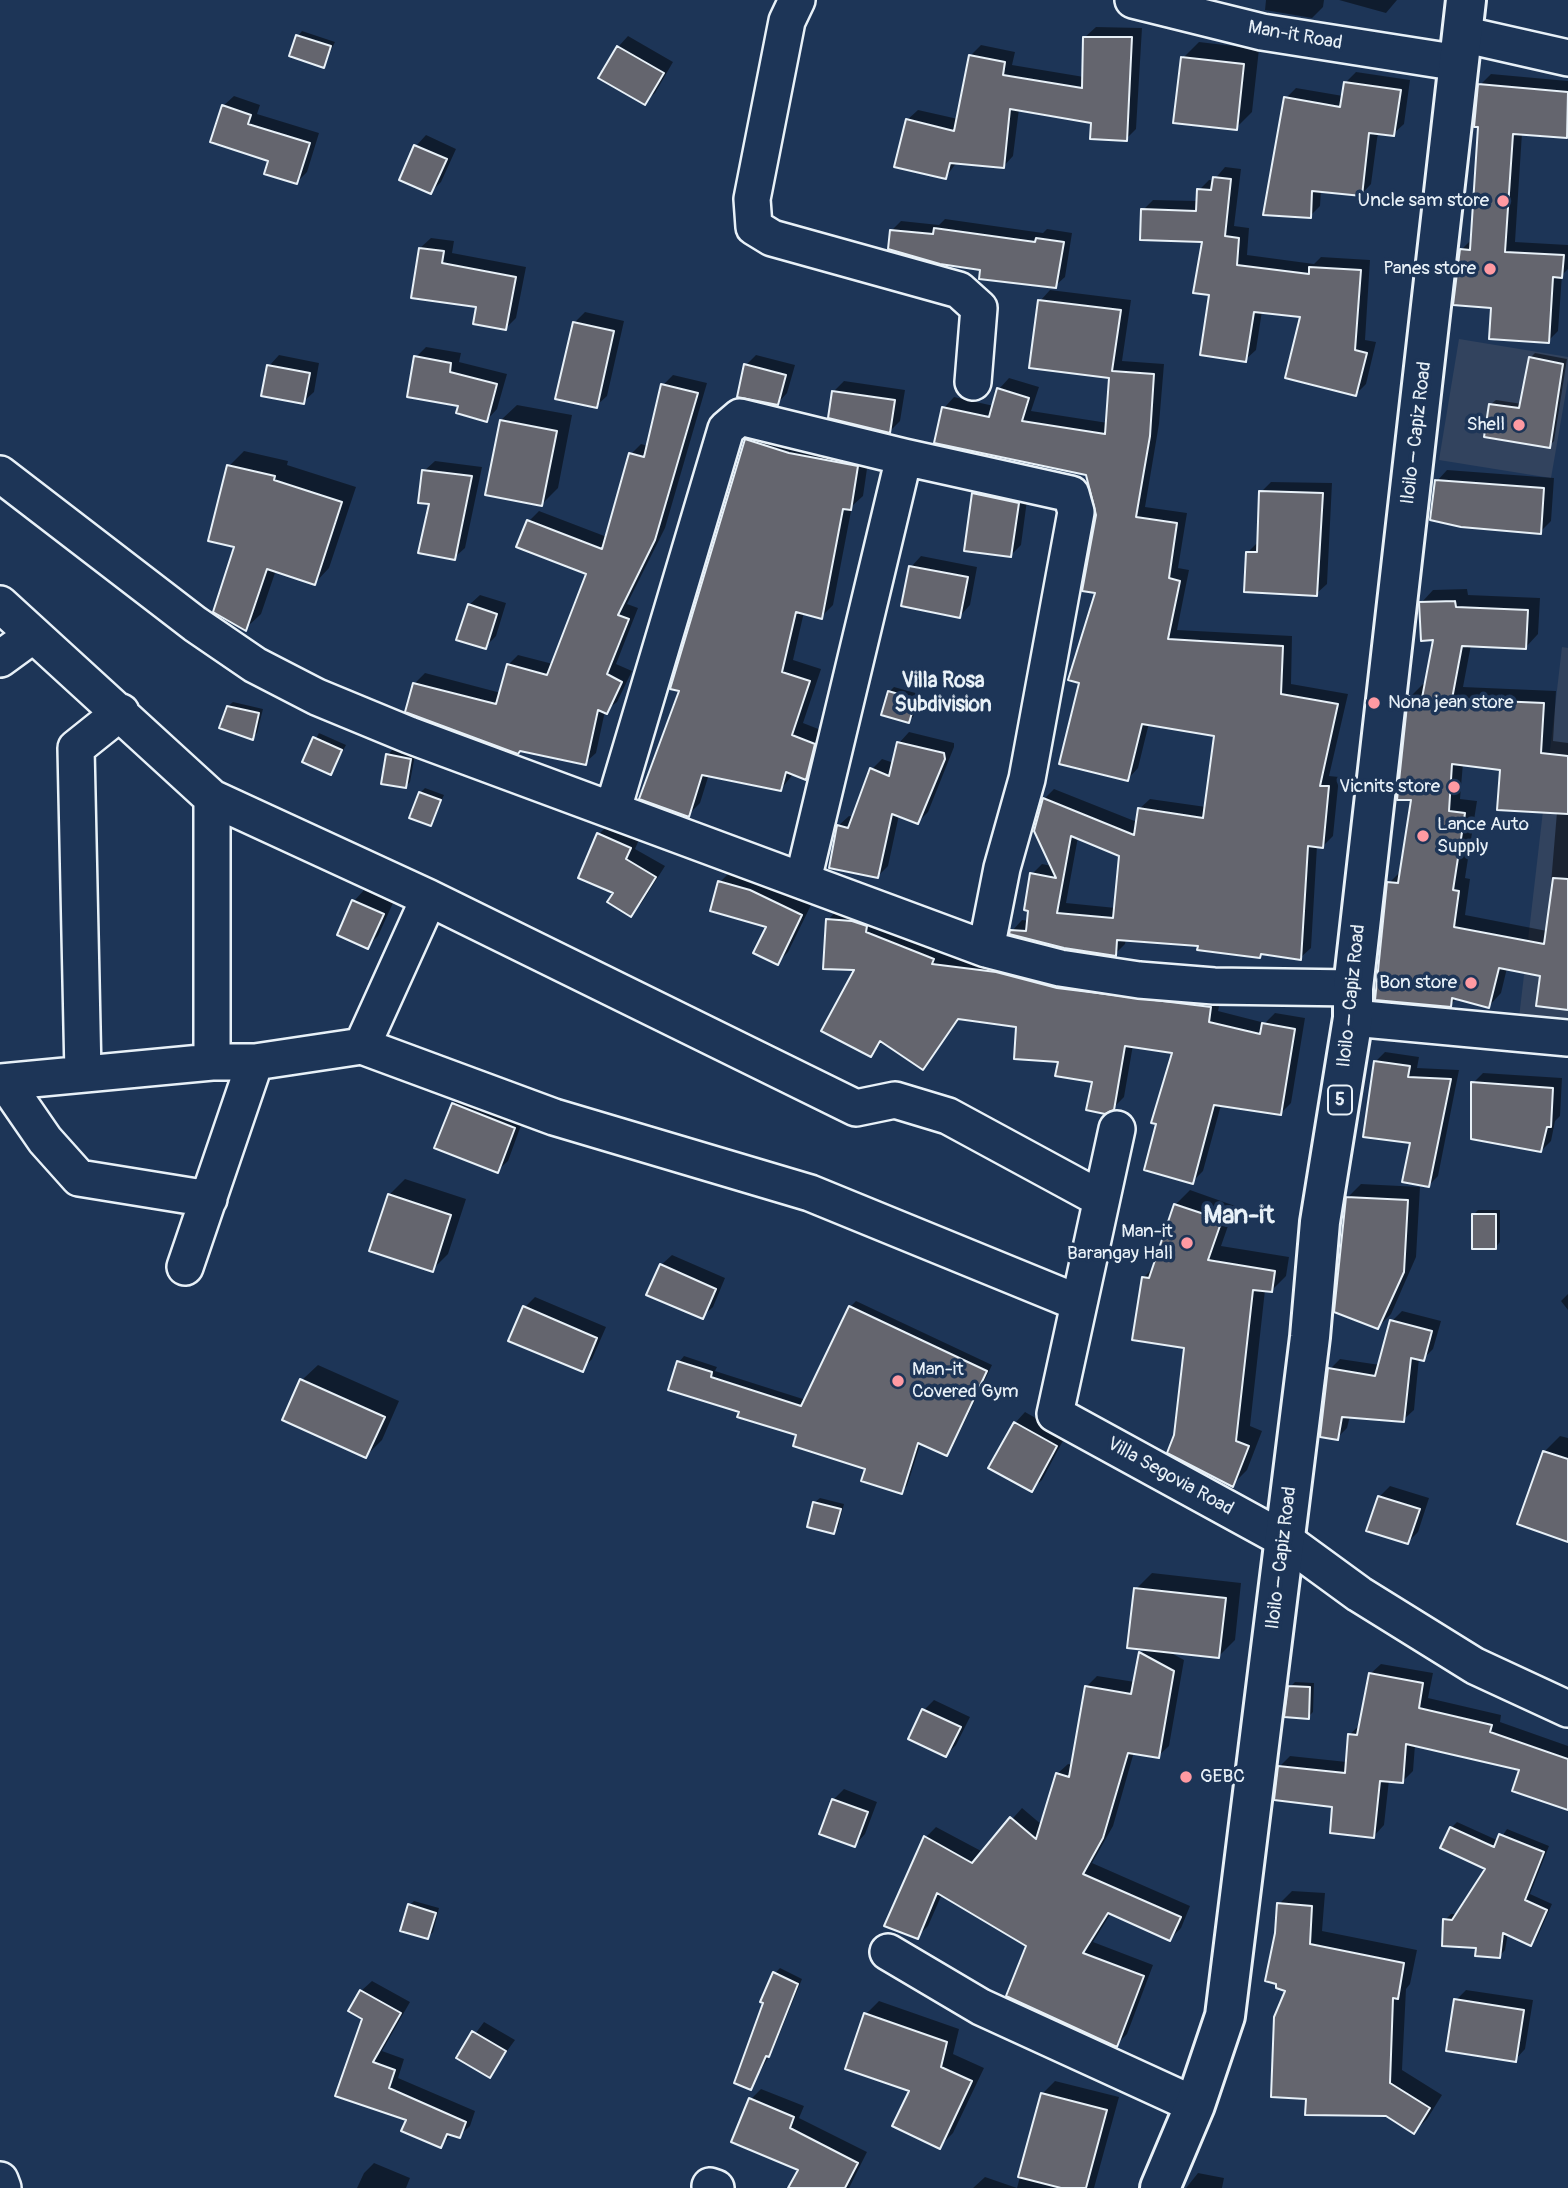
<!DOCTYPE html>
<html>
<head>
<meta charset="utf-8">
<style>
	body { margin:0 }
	canvas { display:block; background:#1d3557 }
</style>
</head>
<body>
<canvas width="1568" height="2188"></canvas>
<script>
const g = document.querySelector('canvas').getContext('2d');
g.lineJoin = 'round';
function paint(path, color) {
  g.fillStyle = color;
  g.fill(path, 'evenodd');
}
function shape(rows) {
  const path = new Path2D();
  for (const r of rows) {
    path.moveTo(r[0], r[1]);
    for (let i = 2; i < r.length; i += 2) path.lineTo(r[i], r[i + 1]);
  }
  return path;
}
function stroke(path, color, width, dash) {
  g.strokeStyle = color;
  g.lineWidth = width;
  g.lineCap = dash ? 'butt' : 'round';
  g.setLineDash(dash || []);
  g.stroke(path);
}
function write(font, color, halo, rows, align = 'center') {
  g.font = font + ' Pangolin,sans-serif';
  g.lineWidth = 7;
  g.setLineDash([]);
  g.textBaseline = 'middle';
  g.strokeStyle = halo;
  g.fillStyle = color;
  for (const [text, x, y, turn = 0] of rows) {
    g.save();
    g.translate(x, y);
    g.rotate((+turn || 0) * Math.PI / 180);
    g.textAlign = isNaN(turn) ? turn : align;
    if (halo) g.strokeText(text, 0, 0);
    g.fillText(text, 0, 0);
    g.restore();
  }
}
const built = shape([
	[1459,339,1568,357,1568,380,1551,478,1439,460],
	[1562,647,1568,648,1568,1022,1519,1018]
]);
const shadow = shape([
	[1266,0,1324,0,1323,7,1312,18,1265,10],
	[1339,0,1397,0,1386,13],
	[1096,27,1142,28,1136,129,1126,139,1093,121,1019,109,1013,156,1003,167,957,162,945,178,907,120,918,110,958,119,970,56,981,45,1015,52,1012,65,1084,77,1085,37],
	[302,31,335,42,323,66,298,36],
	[628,36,673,62,655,93,644,103,618,47],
	[1199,42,1259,49,1252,112,1236,128,1183,58],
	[1356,72,1410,80,1404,124,1393,134,1378,132,1371,184,1361,195,1321,190,1320,206,1310,216,1286,98,1296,88,1343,96,1345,83],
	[1491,74,1568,81,1568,135,1522,133,1515,242,1568,245,1568,269,1562,275,1558,331,1548,341,1493,306,1461,250,1472,239,1480,85],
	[234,96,260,105,257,114,319,133,307,172,297,182,270,160,223,106],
	[426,135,456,149,441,182,431,192,401,179,416,146],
	[1225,167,1241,169,1234,226,1249,228,1247,255,1314,264,1321,257,1370,260,1365,340,1376,342,1366,384,1356,394,1302,316,1262,311,1256,350,1245,360,1211,294,1204,240,1143,210,1153,200,1198,201,1199,190,1209,180,1214,180],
	[945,219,1043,233,1047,229,1072,233,1065,277,1055,286,982,268,892,230,901,221,939,225],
	[431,238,454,241,452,253,526,267,516,318,506,328,420,248],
	[1050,290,1131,300,1122,361,1164,364,1159,424,1145,507,1187,513,1178,568,1189,570,1177,630,1292,636,1291,684,1348,694,1329,776,1339,777,1333,836,1323,846,1317,846,1311,948,1300,958,1263,953,1260,956,1200,945,1126,939,1125,944,1115,954,1012,931,1022,920,1029,921,1032,874,1042,864,1052,866,1044,799,1054,789,1137,822,1139,809,1150,799,1206,807,1216,735,1149,723,1138,768,1128,779,1081,682,1097,592,1098,515,1087,474,944,408,954,397,994,406,999,389,1009,378,1039,387,1031,411,1108,423,1111,377,1040,301],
	[1078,837,1120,855,1116,908,1066,903],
	[585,312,624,321,607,396,596,406,574,323],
	[426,347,461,353,459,362,507,374,497,409,487,420,460,404,416,357],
	[1535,353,1567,359,1554,441,1549,446,1491,404,1496,400,1522,404,1530,358],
	[279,355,319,363,314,392,303,402,269,366],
	[756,355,795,365,787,393,777,404,746,365],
	[673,375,707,383,665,528,627,604,638,608,616,664,632,671,617,702,605,711,596,753,585,763,414,684,425,673,501,693,508,665,518,655,553,664,588,573,529,521,539,511,607,537,631,454,641,444,648,446,663,385],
	[844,381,905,390,900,421,890,431,833,392],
	[517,405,572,415,558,488,542,504,501,420],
	[759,428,869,455,863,496,852,506,833,605,821,617,804,612,793,660,821,669,803,723,826,732,818,766,806,778,794,773,781,789,709,774,700,803,688,815,681,690,747,440],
	[244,451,288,461,287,465,356,487,329,568,315,583,276,570,261,614,246,628,229,466],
	[435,461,482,467,465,548,454,558,431,503,424,471],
	[1447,470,1554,478,1551,521,1540,532,1437,481],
	[1271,482,1332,483,1327,584,1316,594,1248,552,1259,541,1261,492],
	[984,483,1028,493,1021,545,1011,555,973,493],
	[921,556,977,567,970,605,960,616,911,567],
	[1467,589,1468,595,1540,598,1538,634,1526,647,1471,645,1463,687,1556,691,1553,741,1568,743,1568,1008,1542,975,1507,968,1501,993,1489,1006,1457,998,1450,1005,1389,883,1402,870,1413,799,1410,697,1423,684,1426,685,1436,638,1421,603,1433,590],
	[1463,763,1501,769,1557,812,1547,931,1465,915,1470,879,1465,878,1477,801,1460,799],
	[480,595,506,603,496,636,485,647,469,605],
	[894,687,919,694,913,717,908,721,889,692],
	[233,702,263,709,257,733,252,738,228,706],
	[909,732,954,743,954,747,928,812,918,822,899,815,888,866,877,877,838,826,849,816,854,817,872,769,882,759,894,763,899,743],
	[319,733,346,745,331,773,304,761],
	[392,750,415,755,410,782,405,787,388,755],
	[425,788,444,795,431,824,420,793],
	[609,824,640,837,635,849,665,866,641,904,631,915,616,892,599,834],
	[730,872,761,881,811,905,788,952,777,963,769,926,720,882],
	[364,890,393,903,378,936,367,947,339,934,354,901],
	[838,909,944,948,941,954,1221,997,1218,1011,1265,1023,1275,1013,1305,1018,1291,1103,1281,1113,1221,1105,1203,1171,1192,1182,1158,1123,1175,1052,1133,1045,1124,1097,1113,1108,1094,1081,1060,1060,1018,1026,961,1017,923,1068,883,1041,871,1055,857,969,828,920],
	[1385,1052,1419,1057,1417,1068,1459,1070,1438,1176,1429,1185,1375,1062],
	[1483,1073,1562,1078,1560,1116,1555,1121,1551,1141,1541,1151,1473,1083],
	[464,1094,524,1117,508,1161,497,1171,453,1104],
	[405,1179,466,1199,448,1254,432,1270,389,1195],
	[1361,1184,1420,1187,1416,1257,1391,1314,1378,1327,1348,1197],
	[1190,1190,1235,1206,1221,1246,1289,1257,1286,1276,1271,1291,1265,1290,1250,1426,1262,1431,1247,1470,1232,1485,1175,1436,1186,1347,1144,1277,1154,1267,1175,1205],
	[1478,1210,1500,1210,1500,1242,1496,1247,1473,1215],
	[672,1255,725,1278,713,1307,702,1317,661,1265],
	[1568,1294,1568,1310,1561,1301],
	[535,1297,606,1327,592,1359,582,1370,525,1307],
	[856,1301,992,1365,952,1448,946,1454,921,1442,907,1486,901,1492,867,1467,741,1411,679,1362,684,1356,717,1367,715,1371,806,1400,850,1307],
	[1402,1311,1441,1321,1433,1349,1423,1359,1419,1358,1414,1410,1403,1420,1350,1416,1347,1428,1337,1438,1330,1369,1340,1359,1380,1365,1392,1321],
	[318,1365,399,1401,382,1440,366,1456,302,1380],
	[1025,1412,1066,1435,1042,1480,1031,1490,1015,1423],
	[1560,1436,1568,1438,1568,1540,1544,1452],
	[1390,1486,1429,1498,1418,1532,1408,1542,1379,1497],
	[820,1498,844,1504,838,1527,834,1532,809,1526,815,1502],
	[1152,1573,1241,1583,1235,1640,1219,1656,1166,1650,1184,1660,1169,1746,1158,1756,1134,1752,1113,1826,1092,1863,1190,1906,1181,1928,1170,1939,1111,1913,1093,1942,1153,1965,1127,2034,1116,2045,1029,1946,942,1894,928,1926,917,1937,926,1837,936,1827,983,1852,1022,1808,1042,1825,1057,1774,1068,1764,1073,1765,1086,1687,1097,1676,1135,1682,1141,1653,1146,1648,1136,1589],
	[1381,1664,1433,1673,1428,1698,1501,1715,1500,1722,1568,1746,1568,1805,1521,1769,1415,1745,1413,1771,1403,1781,1389,1780,1384,1825,1374,1836,1280,1766,1290,1756,1347,1762,1349,1735,1361,1724,1370,1674],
	[1295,1682,1314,1683,1313,1712,1308,1717,1290,1687],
	[934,1700,970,1717,956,1745,946,1755,924,1710],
	[844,1789,877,1802,865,1834,855,1845,833,1800],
	[1457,1822,1499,1841,1507,1829,1549,1846,1530,1894,1552,1904,1537,1938,1531,1944,1508,1933,1505,1950,1499,1957,1478,1946,1445,1920,1451,1914,1458,1914,1488,1868,1451,1828],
	[1292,1891,1325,1893,1322,1931,1417,1950,1410,1984,1406,1989,1402,2070,1442,2095,1427,2119,1414,2132,1386,2114,1307,2097,1277,1933,1279,1904],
	[414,1901,439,1908,433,1932,428,1937,410,1905],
	[780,1968,802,1979,773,2050,750,2088,775,1973],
	[372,1981,410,2002,382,2051,404,2059,398,2078,475,2111,470,2126,459,2136,452,2134,440,2146,408,2119,337,2095,364,2018,361,1991],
	[1466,1990,1533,2000,1525,2049,1515,2060,1456,2000],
	[879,2001,959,2029,953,2054,984,2068,953,2133,940,2146,912,2090,866,2014],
	[484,2022,515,2040,489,2076,458,2057],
	[1055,2081,1119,2097,1094,2188,973,2188,985,2177,1017,2188,1042,2094],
	[761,2089,804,2106,799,2118,867,2152,849,2188,790,2188,800,2169,751,2099],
	[374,2163,410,2178,406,2188,357,2188,364,2173],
	[1198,2173,1224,2178,1222,2188,1186,2188]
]);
const building = shape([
	[296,35,331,46,324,68,289,56,296,35],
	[1083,37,1132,37,1127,141,1090,139,1091,123,1010,109,1004,168,950,163,946,179,894,167,906,119,954,131,969,55,1005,62,1003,75,1082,88,1083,37],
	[617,46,664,73,645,105,598,78,617,46],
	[1181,57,1244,64,1237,130,1173,123,1181,57],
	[1344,82,1401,90,1394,136,1369,133,1362,196,1312,191,1311,218,1263,215,1284,97,1340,107,1344,82],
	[1478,84,1568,92,1567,138,1513,134,1505,252,1564,255,1562,278,1553,277,1549,343,1489,339,1491,308,1453,305,1460,249,1470,250,1478,127,1474,127,1478,84],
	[222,105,251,115,248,124,310,143,297,184,264,174,268,161,210,142,222,105],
	[414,145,447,159,431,194,399,180,414,145],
	[1213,177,1231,179,1225,236,1239,238,1237,265,1309,274,1309,267,1361,270,1355,350,1367,353,1356,396,1285,378,1300,317,1254,312,1246,362,1200,355,1209,295,1193,293,1202,242,1140,240,1141,209,1196,211,1197,189,1211,190,1213,177],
	[934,228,1035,242,1036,238,1064,242,1056,288,979,279,980,270,940,264,888,249,890,230,933,234,934,228],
	[419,248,444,251,442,263,516,277,506,330,473,324,476,307,411,298,419,248],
	[1038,300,1121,310,1112,371,1154,374,1150,436,1136,517,1177,523,1169,578,1180,581,1168,639,1283,646,1281,694,1338,704,1320,786,1329,786,1323,848,1308,846,1301,960,1261,954,1260,958,1197,950,1198,946,1117,940,1116,956,1064,948,1009,934,1010,930,1026,931,1028,911,1024,910,1030,873,1056,878,1034,831,1043,798,1134,835,1138,808,1203,818,1214,736,1142,724,1128,781,1059,764,1079,683,1068,680,1095,593,1082,591,1096,515,1086,475,934,443,942,407,989,417,997,388,1029,398,1022,421,1105,434,1109,378,1029,368,1038,300],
	[1071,836,1119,856,1113,918,1057,913,1071,836],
	[573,322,614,331,597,408,555,399,573,322],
	[414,356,451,363,450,372,497,384,487,422,456,413,458,406,407,397,414,356],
	[1529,357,1563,364,1550,448,1484,437,1489,404,1519,408,1529,357],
	[744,364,786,375,778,405,737,397,744,364],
	[267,365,310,373,304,404,261,396,267,365],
	[661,384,698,393,655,540,618,615,629,619,607,674,622,682,607,714,598,710,586,765,520,751,518,754,405,712,413,683,496,704,507,664,547,675,586,574,516,547,527,520,602,549,629,453,644,457,661,384],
	[832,391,895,400,890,433,828,418,832,391],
	[500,420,557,431,542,506,485,495,500,420],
	[745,439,789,453,858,466,851,510,843,509,822,619,796,612,782,672,810,681,792,735,815,744,806,780,786,772,781,791,702,775,689,817,639,799,679,691,670,689,745,439],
	[227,465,275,476,274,480,342,502,315,585,267,569,246,631,213,612,234,547,208,541,227,465],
	[422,470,472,476,455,560,418,553,429,504,418,503,422,470],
	[1435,480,1544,488,1541,534,1461,527,1430,520,1435,480],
	[1259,491,1323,493,1317,596,1244,592,1246,552,1257,552,1259,491],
	[972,493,1019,503,1011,557,964,551,972,493],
	[909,566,968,577,960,618,901,606,909,566],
	[1455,601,1456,607,1528,610,1526,649,1462,646,1452,699,1544,703,1541,753,1568,756,1568,814,1497,810,1500,770,1452,764,1449,811,1465,813,1453,890,1459,891,1454,927,1544,944,1553,878,1568,879,1568,1010,1536,1006,1540,976,1499,968,1489,1008,1452,998,1451,1007,1375,1000,1387,882,1398,883,1411,800,1397,800,1408,696,1422,698,1433,640,1421,641,1419,602,1455,601],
	[468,604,497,614,486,649,456,640,468,604],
	[888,691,916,699,909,723,881,715,888,691],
	[227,706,259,713,253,740,219,728,227,706],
	[313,737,342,750,331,775,302,762,313,737],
	[897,742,944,753,945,759,918,824,892,814,878,878,829,868,837,825,848,828,870,768,889,776,897,742],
	[386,754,411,759,406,788,381,784,386,754],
	[419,792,441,800,431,826,409,818,419,792],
	[597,833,631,848,626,859,656,877,631,917,607,902,613,893,578,878,597,833],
	[718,881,750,890,802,915,778,965,753,953,766,927,710,911,718,881],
	[352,900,384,914,368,949,337,935,352,900],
	[826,919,852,921,867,926,866,932,934,959,932,964,996,972,1057,988,1211,1007,1209,1022,1260,1034,1262,1023,1295,1029,1281,1115,1214,1105,1193,1184,1144,1170,1156,1124,1151,1123,1172,1053,1125,1046,1114,1110,1105,1114,1086,1110,1092,1082,1055,1076,1058,1062,1014,1059,1016,1027,958,1019,923,1070,880,1041,871,1057,821,1031,854,970,823,969,826,919],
	[1374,1061,1410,1066,1408,1077,1451,1079,1429,1187,1402,1182,1410,1143,1363,1137,1374,1061],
	[1471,1082,1553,1088,1551,1127,1547,1127,1541,1152,1471,1139,1471,1082],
	[452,1103,515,1128,498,1173,434,1148,452,1103],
	[388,1194,451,1215,433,1272,369,1251,388,1194],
	[1346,1197,1408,1200,1404,1272,1378,1329,1334,1312,1346,1197],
	[1174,1204,1222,1220,1208,1260,1275,1271,1272,1292,1253,1290,1236,1441,1249,1446,1233,1487,1167,1453,1174,1435,1184,1348,1132,1340,1142,1277,1149,1278,1174,1204],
	[1472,1214,1496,1214,1496,1249,1472,1249,1472,1214],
	[660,1264,716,1289,703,1319,646,1295,660,1264],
	[523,1306,597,1338,583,1372,508,1341,523,1306],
	[849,1306,987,1371,947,1456,918,1443,902,1494,861,1481,865,1469,793,1446,796,1435,737,1417,739,1412,668,1390,677,1361,712,1372,711,1377,801,1406,849,1306],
	[1390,1320,1432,1331,1424,1361,1411,1358,1404,1422,1342,1417,1338,1440,1320,1437,1328,1368,1375,1376,1390,1320],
	[300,1379,385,1417,366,1458,282,1420,300,1379],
	[1014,1422,1057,1446,1032,1492,988,1468,1014,1422],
	[1543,1451,1568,1459,1568,1542,1517,1524,1543,1451],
	[1378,1496,1420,1509,1408,1544,1366,1531,1378,1496],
	[813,1502,841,1509,834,1534,807,1527,813,1502],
	[1134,1588,1226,1598,1219,1658,1127,1648,1134,1588],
	[1139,1652,1174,1671,1159,1758,1128,1753,1103,1838,1083,1874,1181,1917,1170,1941,1108,1913,1083,1953,1144,1976,1117,2047,1006,1996,1026,1946,937,1893,918,1939,884,1926,924,1836,972,1863,1010,1817,1036,1839,1056,1773,1069,1777,1085,1686,1131,1694,1139,1652],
	[1369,1673,1423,1683,1419,1708,1492,1725,1490,1732,1568,1759,1568,1810,1512,1791,1519,1770,1406,1744,1403,1783,1380,1781,1374,1838,1330,1833,1332,1807,1274,1800,1278,1766,1345,1773,1348,1734,1357,1735,1369,1673],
	[1288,1686,1310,1687,1309,1719,1284,1717,1288,1686],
	[922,1709,961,1727,946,1757,908,1739,922,1709],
	[832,1799,868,1812,855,1847,819,1834,832,1799],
	[1450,1827,1494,1847,1499,1834,1544,1852,1525,1900,1547,1910,1531,1946,1503,1933,1500,1958,1475,1956,1476,1948,1442,1946,1443,1919,1452,1920,1485,1869,1440,1848,1450,1827],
	[1277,1903,1312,1906,1310,1944,1404,1963,1398,1999,1393,1998,1390,2083,1430,2108,1414,2134,1386,2116,1305,2115,1306,2099,1271,2097,1274,2017,1285,1991,1276,1988,1276,1984,1265,1981,1275,1933,1277,1903],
	[408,1904,436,1913,428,1939,400,1931,408,1904],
	[773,1972,798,1984,769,2057,766,2056,751,2090,734,2083,763,2003,760,2002,773,1972],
	[360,1990,401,2013,373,2062,395,2070,389,2088,466,2122,460,2138,447,2134,441,2148,401,2131,406,2120,335,2096,362,2019,348,2011,360,1990],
	[1454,1999,1524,2010,1516,2062,1446,2051,1454,1999],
	[864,2013,947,2042,941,2067,972,2081,940,2149,892,2126,909,2091,845,2069,864,2013],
	[472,2031,506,2051,490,2078,456,2058,472,2031],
	[1041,2093,1107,2110,1086,2188,1061,2188,1018,2177,1041,2093],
	[749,2098,794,2117,790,2128,858,2163,845,2188,788,2188,798,2170,731,2142,749,2098]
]);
const minor = shape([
	[797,0,787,21,752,199,754,227,772,238,959,290,979,308,973,382],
	[1133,0,1262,32,1459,63],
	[1462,34,1568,58],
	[0,474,195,624,255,665,317,697,409,735,986,949,1060,968,1139,980,1214,986,1353,988],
	[0,604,212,798,429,898,856,1108,895,1100,948,1116,1101,1199],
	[0,659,33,635],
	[613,809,726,429,740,417,904,457,1071,494,1076,512,1027,779,1002,868,986,949],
	[803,880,904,457],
	[1353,1018,1568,1038],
	[362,1046,429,898],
	[212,1062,212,798],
	[83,1074,76,748,121,712],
	[0,1082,212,1062,255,1062,362,1046,554,1117,810,1193,1079,1303],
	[5,1082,45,1140,79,1178,209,1199],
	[1117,1129,1055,1414,1285,1540,1359,1594,1475,1666,1568,1709],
	[185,1267,255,1062],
	[888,1952,981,2007,1195,2105],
	[0,2180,3,2188],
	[710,2186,716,2188]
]);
const highway = shape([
	[1160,2188,1195,2105,1225,2016,1310,1337,1320,1222,1353,1018,1353,988,1466,0]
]);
const markers = [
	[1503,201,7,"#ff9aa2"],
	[1490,269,7,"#ff9aa2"],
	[1519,425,7,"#ff9aa2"],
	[1374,703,7,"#ff9aa2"],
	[1454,787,7,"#ff9aa2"],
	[1423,836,7,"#ff9aa2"],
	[1471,983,7,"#ff9aa2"],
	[1187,1243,7,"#ff9aa2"],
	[898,1381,7,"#ff9aa2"],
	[1186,1777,7,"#ff9aa2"]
];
const shields = [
	[1340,1100,24]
];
const shieldNames = [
	["5",1340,1100]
];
const streetNames = [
	["Man-it Road",1295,36,10],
	["Iloilo – Capiz Road",1417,433,-83],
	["Iloilo – Capiz Road",1352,996,-84],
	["Villa Segovia Road",1170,1477,29],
	["Iloilo – Capiz Road",1282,1558,-83]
];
const poiNames = [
	["Uncle sam store",1489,201],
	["Panes store",1476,269],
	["Shell",1505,425],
	["Nona jean store",1388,703,"left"],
	["Vicnits store",1440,787],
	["Lance Auto",1437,825,"left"],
	["Supply",1437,847,"left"],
	["Bon store",1457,983],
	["Man-it",1173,1232],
	["Barangay Hall",1173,1254],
	["Man-it",912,1370,"left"],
	["Covered Gym",912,1392,"left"],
	["GEBC",1200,1777,"left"]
];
const neighbourhoodNames = [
	["Villa Rosa",943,682],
	["Subdivision",943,706]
];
const districtNames = [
	["Man-it",1239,1216]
];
paint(built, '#32435e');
paint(shadow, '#0007');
paint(building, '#64656e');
stroke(building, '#e8f1f8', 2);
stroke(minor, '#e8f1f8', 40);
stroke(highway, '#e8f1f8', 44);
stroke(minor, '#1d3557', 35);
stroke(highway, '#1d3557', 38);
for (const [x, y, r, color] of markers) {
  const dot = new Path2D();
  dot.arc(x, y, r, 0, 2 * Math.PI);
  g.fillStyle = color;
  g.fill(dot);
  stroke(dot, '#1d3557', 2.5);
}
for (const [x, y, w] of shields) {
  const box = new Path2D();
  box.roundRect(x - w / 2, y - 14.5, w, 29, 5);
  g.fillStyle = '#1d3557';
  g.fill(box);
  stroke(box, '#e8f1f8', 2);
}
write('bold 18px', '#e8f1f8', null, shieldNames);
write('19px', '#e8f1f8', '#1d3557', streetNames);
write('19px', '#e8f1f8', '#1d3557', poiNames, 'right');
write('bold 21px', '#e8f1f8', '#1d3557', neighbourhoodNames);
write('bold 26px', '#e8f1f8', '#1d3557', districtNames);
</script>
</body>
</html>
